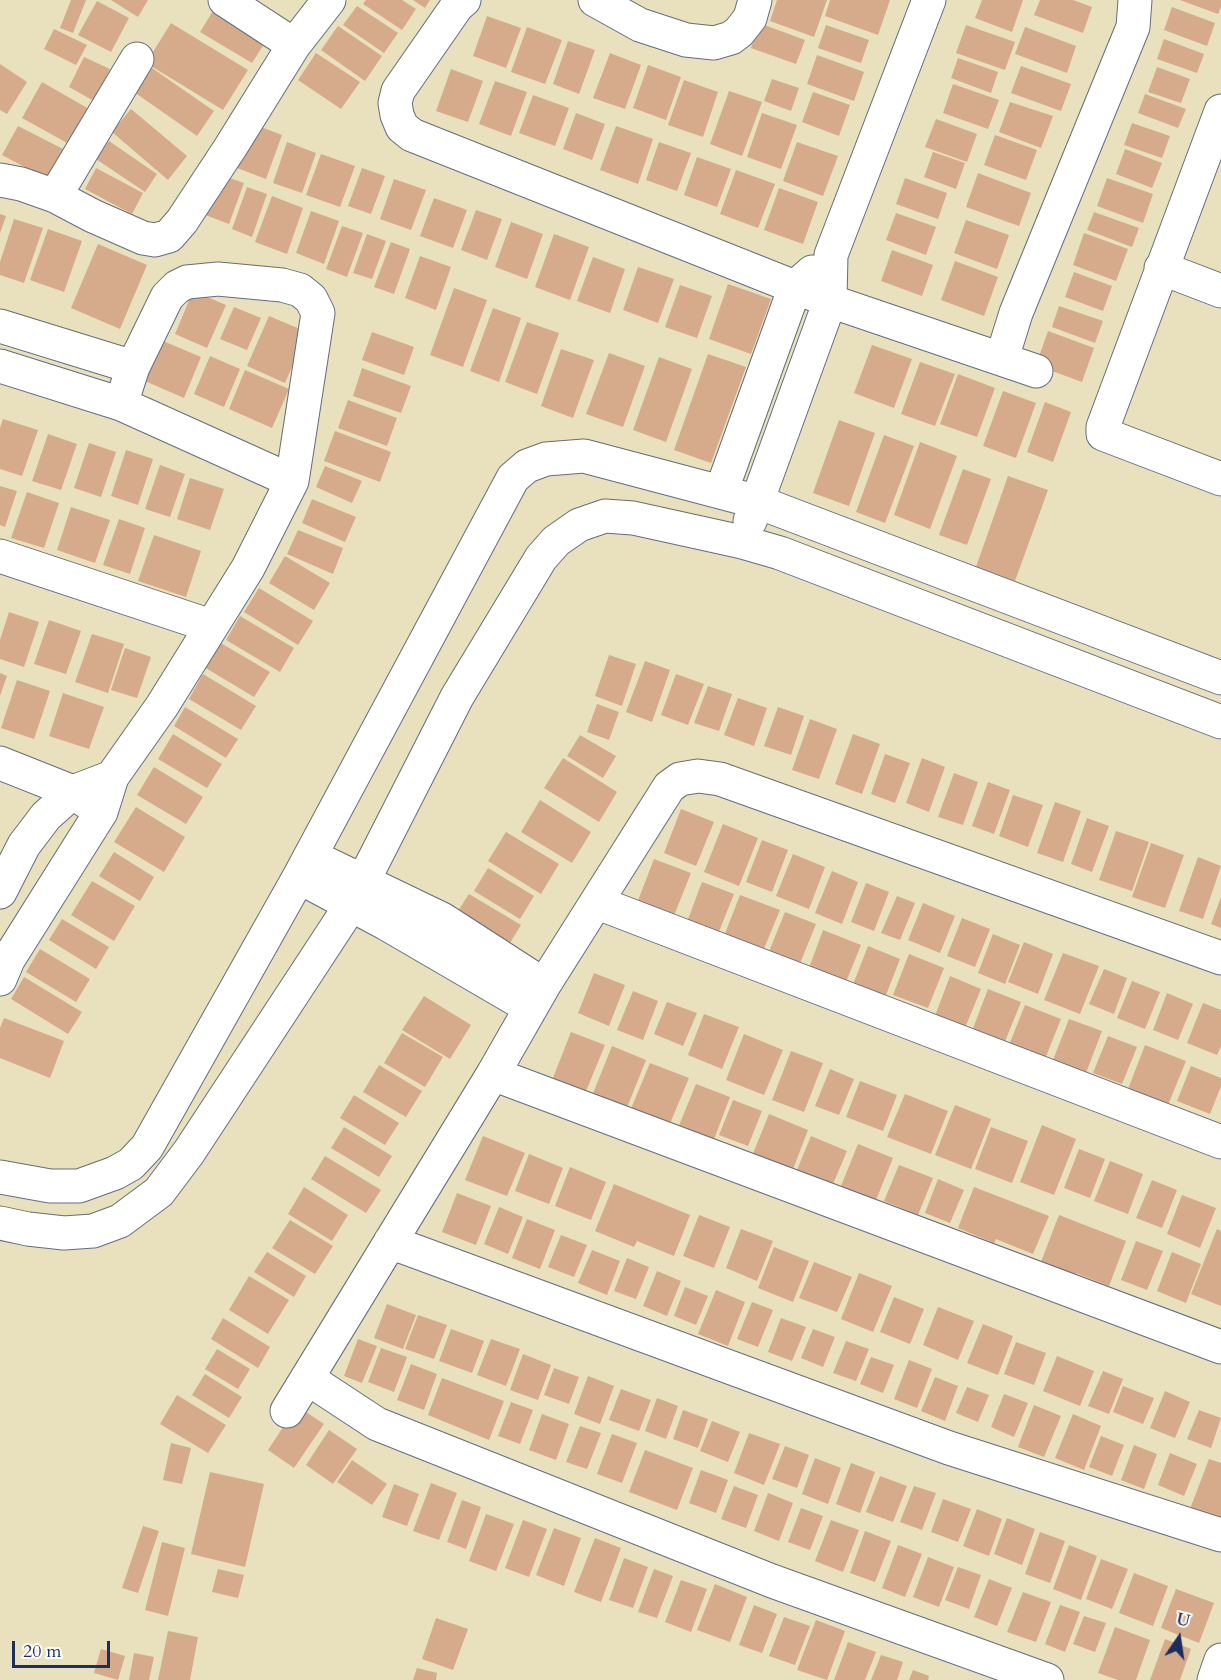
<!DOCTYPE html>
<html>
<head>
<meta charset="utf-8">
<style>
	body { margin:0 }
	#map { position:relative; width:1221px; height:1680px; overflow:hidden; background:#e9e0bd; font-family:Cardo,serif }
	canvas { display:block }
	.north { position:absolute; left:1149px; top:1608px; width:60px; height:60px; -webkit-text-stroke:4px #fdfcf7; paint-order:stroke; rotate:13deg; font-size:16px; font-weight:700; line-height:24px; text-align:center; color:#1b2f5e }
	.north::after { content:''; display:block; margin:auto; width:21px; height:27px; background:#1b2f5e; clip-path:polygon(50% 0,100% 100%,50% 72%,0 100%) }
	.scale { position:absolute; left:12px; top:1641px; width:98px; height:27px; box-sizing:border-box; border:3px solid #1b2f5e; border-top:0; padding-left:8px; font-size:18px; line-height:21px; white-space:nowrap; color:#1b2f5e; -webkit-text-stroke:4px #fdfcf7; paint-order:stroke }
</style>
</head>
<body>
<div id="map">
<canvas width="1221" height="1680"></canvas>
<div class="north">U</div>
<div class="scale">20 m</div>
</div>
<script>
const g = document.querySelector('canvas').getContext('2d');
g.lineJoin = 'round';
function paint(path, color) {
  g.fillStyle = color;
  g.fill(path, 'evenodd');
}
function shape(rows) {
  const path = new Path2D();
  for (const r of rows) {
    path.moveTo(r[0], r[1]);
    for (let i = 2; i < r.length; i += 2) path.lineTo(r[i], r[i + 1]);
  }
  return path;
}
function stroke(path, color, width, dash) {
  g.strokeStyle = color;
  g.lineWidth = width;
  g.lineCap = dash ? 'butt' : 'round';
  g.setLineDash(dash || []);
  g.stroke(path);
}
const building = shape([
	[71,0,86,0,73,33,60,28],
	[111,0,148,0,138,17],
	[366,0,402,0,416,9,402,30,363,4],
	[413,0,430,0,425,8],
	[777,0,827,0,814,37,770,21],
	[830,0,890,0,878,35,825,16],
	[982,0,1023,0,1012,32,975,18],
	[1040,0,1073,0,1092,7,1083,33,1034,15],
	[1180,0,1221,0,1221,7,1218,14],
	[97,1,129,18,111,52,78,35],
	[216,6,268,38,252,63,200,32],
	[357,6,398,33,384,53,343,25],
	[1172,7,1215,23,1207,46,1164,30],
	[487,16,521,28,506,68,473,56],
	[171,23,248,70,223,110,146,63],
	[759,23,805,40,796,64,751,48],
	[826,25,869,40,861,63,818,48],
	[966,25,1015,42,1005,70,956,53],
	[338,26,382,56,365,81,321,50],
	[527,27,562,40,545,84,511,72],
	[1025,27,1076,46,1067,73,1015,54],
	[54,29,87,45,76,65,44,49],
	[1164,39,1204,54,1197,73,1157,59],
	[568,41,595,50,579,94,553,84],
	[316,53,360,82,341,109,298,80],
	[610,53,641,65,625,109,593,98],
	[817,55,864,72,854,101,807,84],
	[84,57,110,69,94,101,69,87],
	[958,58,998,72,991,93,951,78],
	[0,64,27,82,7,114,0,110],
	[648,65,681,77,666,120,633,108],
	[1021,66,1071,84,1061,111,1011,93],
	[1157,67,1190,79,1181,103,1148,92],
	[152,68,214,111,197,136,134,92],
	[451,69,483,81,468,122,436,111],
	[772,79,799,88,791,111,764,101],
	[684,80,718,92,703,137,668,125],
	[495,81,527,92,511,136,479,124],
	[42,82,89,109,69,144,22,118],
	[953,84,999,100,988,129,943,113],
	[729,91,762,102,742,156,710,144],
	[813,92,850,105,839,136,802,122],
	[1145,94,1186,109,1178,128,1138,113],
	[533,95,569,108,555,146,519,133],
	[1010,102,1053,116,1041,148,999,132],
	[131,109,187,156,168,180,112,132],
	[576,113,605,124,592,160,563,149],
	[762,113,797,125,781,169,747,157],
	[936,119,977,134,967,162,925,147],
	[1132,123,1170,136,1162,158,1124,145],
	[253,124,282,135,266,179,237,168],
	[18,126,67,151,51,181,2,155],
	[616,126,653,139,638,184,600,170],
	[995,135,1037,150,1026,180,984,165],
	[109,141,157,174,145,192,96,159],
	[287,142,316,153,302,193,273,183],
	[659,142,691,153,677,191,646,180],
	[797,142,838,156,823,196,783,181],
	[1125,149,1162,163,1152,188,1116,174],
	[933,152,965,163,956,189,924,177],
	[321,154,355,166,340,207,306,195],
	[697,157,731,169,717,207,684,195],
	[96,168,143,193,132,214,85,189],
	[362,168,385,176,371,214,348,206],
	[736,170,775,184,758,228,720,214],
	[215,173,244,183,229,224,200,213],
	[978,173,1031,193,1019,226,966,207],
	[905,178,947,193,938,219,896,204],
	[1107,178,1153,194,1143,223,1097,206],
	[394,179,426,190,411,230,380,219],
	[247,187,267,194,252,237,232,229],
	[779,188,818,202,803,244,764,230],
	[272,196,303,208,287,254,255,242],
	[434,198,467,210,453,248,420,236],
	[476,210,502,219,487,260,461,250],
	[311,211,339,221,324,264,296,253],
	[1094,212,1139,228,1132,247,1087,230],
	[896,213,936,227,926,255,886,240],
	[0,214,6,216,0,233],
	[14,219,43,228,24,283,0,275,0,262],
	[966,220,1009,235,997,269,954,253],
	[511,222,543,234,527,279,495,267],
	[342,226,363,233,347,277,326,269],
	[48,229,82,241,64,292,30,280],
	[1084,233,1128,249,1116,281,1073,265],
	[367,234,386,241,372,279,353,273],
	[554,234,589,247,570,300,535,287],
	[391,242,410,249,394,294,374,287],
	[98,244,147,265,120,329,71,308],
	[892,250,933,265,922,296,881,281],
	[420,256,451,267,436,310,405,298],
	[593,257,625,269,610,313,577,301],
	[955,261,998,277,984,316,941,300],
	[638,267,674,279,658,323,623,310],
	[1074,272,1112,286,1103,311,1065,297],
	[728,284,771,299,751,354,709,339],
	[680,285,712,296,697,338,665,327],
	[454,288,487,300,463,367,430,355],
	[193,291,226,305,207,348,175,334],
	[1059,306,1103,321,1095,343,1052,327],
	[234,307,261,318,247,350,220,339],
	[493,308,521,318,499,382,470,371],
	[269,316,307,332,285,383,247,366],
	[527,322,559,333,537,394,505,382],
	[1048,331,1094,348,1082,382,1036,365],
	[372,332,414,347,404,375,362,360],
	[163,341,201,357,184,398,145,381],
	[872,345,912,359,894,408,854,393],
	[561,349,594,360,573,418,541,406],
	[609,353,645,366,623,427,586,414],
	[708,354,746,367,711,463,674,450],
	[210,356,240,369,224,407,194,394],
	[659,357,692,369,666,442,633,430],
	[920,362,955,374,935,426,901,414],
	[362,368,411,386,401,413,353,396],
	[245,370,289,389,272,428,229,409],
	[958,374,995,388,977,437,940,424],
	[1003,391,1036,403,1016,458,983,446],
	[348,400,397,418,387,446,338,428],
	[1045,402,1071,412,1053,462,1027,452],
	[3,419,38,430,22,476,0,469,0,428],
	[839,420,875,433,849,506,813,493],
	[335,431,391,452,380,482,324,461],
	[48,434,77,444,61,490,32,481],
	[884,435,914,446,885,523,856,512],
	[920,442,957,456,930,529,894,515],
	[89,443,116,452,101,497,74,488],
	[126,450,153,459,138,505,111,496],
	[160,465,185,474,170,517,145,509],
	[325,466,362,481,352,503,316,487],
	[963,469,991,479,967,545,939,535],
	[1008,476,1048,490,1015,581,976,567],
	[190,478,224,489,210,530,177,519],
	[0,486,17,491,5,527,0,525],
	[27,492,59,503,44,548,11,538],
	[312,499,356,517,345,542,302,523],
	[71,507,110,520,95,563,57,550],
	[119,519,145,528,130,574,103,565],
	[298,530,343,548,333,574,287,554],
	[154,535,201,551,186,597,138,581],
	[285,556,330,583,314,610,269,583],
	[259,588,313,621,298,645,244,612],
	[9,612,39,622,24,667,0,659,0,640],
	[240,616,294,648,280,672,226,640],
	[49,620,81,631,66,674,34,664],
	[92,634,124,644,108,693,75,682],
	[219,642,270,672,254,697,204,667],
	[125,648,151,657,137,698,111,690],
	[609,655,636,664,622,706,595,696],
	[645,661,670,670,652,722,626,712],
	[0,673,7,676,0,696],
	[203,674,256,706,241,730,189,699],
	[676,674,704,684,688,725,661,715],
	[17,680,50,691,34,739,1,728],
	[708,686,732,694,719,731,694,723],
	[63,693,104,707,89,749,49,736],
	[738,698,767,708,754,746,724,735],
	[597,704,619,712,609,740,587,732],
	[185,707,238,739,226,758,174,726],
	[778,707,804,716,791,755,764,746],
	[810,719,837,729,819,779,792,770],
	[173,734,222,764,207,788,158,759],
	[853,734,880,744,862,794,835,784],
	[580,735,616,756,603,778,567,756],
	[885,754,910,763,895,803,871,794],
	[563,758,617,792,599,822,544,788],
	[922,758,945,767,929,812,906,803],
	[154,767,203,797,186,824,137,795],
	[954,773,978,782,963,825,938,817],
	[988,782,1010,790,994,834,972,826],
	[1013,795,1043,805,1028,847,999,836],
	[540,800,591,832,572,863,521,832],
	[1055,802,1081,811,1063,862,1037,853],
	[136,807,185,837,164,872,114,842],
	[681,809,714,822,696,866,664,853],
	[1087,818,1109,826,1092,872,1071,864],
	[723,824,758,838,739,886,704,872],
	[1116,831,1149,842,1132,891,1099,880],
	[506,832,559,864,541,894,488,861],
	[762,840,788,850,772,892,746,882],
	[1151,843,1184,855,1165,908,1132,897],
	[114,852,154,877,140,901,99,876],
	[793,854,825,867,809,909,776,896],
	[1198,857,1221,866,1203,919,1179,911],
	[654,859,691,873,673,918,637,903],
	[488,868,534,896,520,919,474,891],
	[832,871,858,882,842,924,815,913],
	[92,881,135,906,114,941,71,915],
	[702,882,734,894,718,934,687,922],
	[866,883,889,892,874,931,851,922],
	[469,894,521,925,508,946,456,914],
	[740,895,780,910,763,951,724,936],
	[897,896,915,903,900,940,881,933],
	[1221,897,1221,928,1211,924],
	[923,903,955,916,940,953,908,940],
	[785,912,816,924,799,966,768,954],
	[962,918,990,929,975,967,947,956],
	[62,919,109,947,96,969,49,940],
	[823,930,861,945,846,982,809,968],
	[993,934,1020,945,1005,984,978,973],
	[1024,942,1053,954,1038,994,1008,982],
	[868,946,900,959,884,1000,852,987],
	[40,949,90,979,76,1002,26,972],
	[1063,953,1099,966,1080,1014,1044,1000],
	[909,954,944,968,928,1008,893,995],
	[1104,969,1127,978,1114,1014,1089,1004],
	[594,973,625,985,609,1026,578,1013],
	[950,976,981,989,965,1028,935,1016],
	[24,977,82,1012,68,1034,11,999],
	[1132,981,1160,992,1145,1029,1117,1018],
	[988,989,1021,1002,1004,1044,972,1031],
	[633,991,658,1001,643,1040,617,1030],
	[1167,993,1193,1004,1178,1040,1153,1030],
	[424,996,471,1025,450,1059,402,1030],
	[667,1002,697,1013,683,1046,654,1034],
	[1203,1003,1221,1010,1221,1046,1217,1055,1187,1043],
	[1025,1005,1061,1019,1045,1059,1009,1045],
	[704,1014,739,1027,722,1069,688,1055],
	[4,1018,64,1041,50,1078,0,1058,0,1028],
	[1069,1019,1102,1031,1086,1073,1053,1060],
	[571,1032,605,1045,582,1101,549,1088],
	[402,1033,443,1057,425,1087,384,1063],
	[744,1034,783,1050,764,1095,726,1080],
	[1108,1036,1137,1047,1122,1084,1093,1073],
	[1145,1045,1186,1061,1168,1105,1128,1089],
	[612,1046,646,1060,626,1110,592,1096],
	[791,1051,823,1063,804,1112,772,1100],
	[650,1063,689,1078,669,1126,630,1111],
	[379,1065,422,1091,406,1117,363,1092],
	[1191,1066,1221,1078,1221,1086,1210,1114,1177,1101],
	[830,1069,854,1079,839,1115,815,1106],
	[860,1081,897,1095,883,1131,846,1117],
	[696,1084,730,1097,713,1142,678,1128],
	[905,1094,948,1111,931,1154,887,1137],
	[354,1095,399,1123,385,1145,340,1118],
	[733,1100,762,1111,748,1146,719,1135],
	[955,1105,991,1119,971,1169,935,1155],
	[769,1114,808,1130,790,1177,750,1161],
	[1042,1125,1076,1139,1054,1195,1020,1182],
	[344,1127,392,1156,379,1177,331,1148],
	[991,1127,1028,1141,1012,1183,975,1169],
	[483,1136,525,1153,507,1196,465,1180],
	[811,1136,847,1151,833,1184,797,1170],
	[858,1144,893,1158,876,1200,841,1186],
	[1079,1149,1105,1159,1090,1198,1064,1188],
	[529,1154,563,1168,549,1204,515,1191],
	[325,1156,381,1190,366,1213,311,1179],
	[1110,1161,1143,1174,1128,1214,1094,1201],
	[899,1165,933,1178,918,1215,884,1201],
	[570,1167,606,1182,591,1220,555,1206],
	[938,1179,964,1190,950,1223,925,1213],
	[1152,1180,1177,1190,1162,1228,1136,1218],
	[614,1184,690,1215,674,1256,637,1241,634,1247,595,1231],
	[304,1187,348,1215,332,1241,288,1214],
	[974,1187,1049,1216,1033,1254,996,1239,994,1243,958,1228],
	[457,1193,491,1206,476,1245,442,1232],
	[1182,1195,1216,1208,1200,1248,1167,1234],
	[499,1207,523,1217,508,1254,484,1244],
	[699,1215,730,1227,714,1268,683,1256],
	[1059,1215,1126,1241,1109,1286,1076,1273,1073,1280,1039,1267],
	[527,1219,555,1230,540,1269,512,1258],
	[290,1220,333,1246,315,1274,272,1248],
	[741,1229,773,1241,757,1281,726,1268],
	[1217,1229,1221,1231,1221,1306,1191,1294],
	[561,1235,587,1245,574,1277,548,1267],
	[1136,1241,1163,1251,1147,1290,1121,1280],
	[774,1247,809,1261,793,1302,758,1288],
	[592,1250,620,1261,607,1295,578,1283],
	[267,1252,306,1276,294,1297,254,1272],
	[1172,1252,1201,1264,1186,1303,1157,1291],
	[627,1258,649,1267,636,1299,614,1291],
	[814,1262,852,1277,837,1312,799,1298],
	[657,1271,681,1281,667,1316,643,1306],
	[859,1273,892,1286,873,1332,841,1319],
	[249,1276,289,1300,268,1334,229,1310],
	[685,1287,708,1296,696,1325,674,1316],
	[716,1290,745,1302,728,1346,698,1334],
	[894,1297,924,1309,910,1344,880,1332],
	[752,1302,773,1310,758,1347,737,1339],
	[387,1304,416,1315,403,1349,374,1338],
	[938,1307,974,1321,958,1360,923,1345],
	[418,1315,447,1325,434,1359,405,1349],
	[223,1318,270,1347,258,1368,211,1339],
	[781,1318,806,1327,792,1361,768,1352],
	[983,1324,1013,1336,998,1375,967,1363],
	[451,1329,484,1341,472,1373,439,1361],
	[813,1329,835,1337,823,1367,801,1358],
	[358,1339,377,1346,362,1383,344,1376],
	[491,1339,520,1349,506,1386,477,1375],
	[846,1341,869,1349,856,1381,833,1373],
	[1016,1342,1046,1353,1034,1385,1004,1374],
	[381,1348,407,1357,394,1392,368,1382],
	[217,1349,250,1369,238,1389,205,1369],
	[523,1354,551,1365,538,1400,510,1390],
	[1057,1356,1094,1371,1080,1406,1043,1391],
	[871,1357,894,1365,883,1393,860,1384],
	[909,1360,932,1369,917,1408,894,1399],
	[411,1364,437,1374,424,1410,397,1400],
	[554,1368,579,1377,569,1404,544,1395],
	[1103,1371,1123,1379,1109,1414,1088,1406],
	[205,1374,242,1397,229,1418,192,1395],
	[588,1376,614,1386,600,1424,574,1414],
	[935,1377,958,1386,945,1421,921,1411],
	[442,1378,504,1401,489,1440,428,1415],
	[1123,1386,1154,1398,1143,1424,1113,1412],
	[967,1387,989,1395,978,1422,956,1413],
	[621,1389,651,1400,639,1431,609,1420],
	[1165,1391,1190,1402,1175,1438,1150,1428],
	[1004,1394,1028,1403,1014,1437,991,1427],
	[177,1395,226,1425,208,1453,160,1424],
	[657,1398,678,1406,666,1439,645,1431],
	[511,1402,533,1410,520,1444,498,1436],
	[1034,1405,1061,1416,1044,1457,1018,1447],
	[297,1406,324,1424,294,1468,268,1450],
	[683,1410,708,1419,698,1448,673,1439],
	[1199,1410,1221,1418,1211,1448,1187,1439],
	[542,1414,569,1424,556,1460,529,1450],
	[1073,1414,1101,1426,1084,1470,1055,1458],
	[712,1421,740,1432,728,1462,700,1451],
	[580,1426,601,1433,587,1469,566,1462],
	[329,1430,357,1449,333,1484,306,1465],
	[749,1433,780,1444,764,1485,734,1473],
	[612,1434,637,1443,622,1483,597,1474],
	[1101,1436,1124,1445,1112,1476,1089,1467],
	[171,1443,191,1448,182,1484,163,1480],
	[1134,1445,1157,1454,1144,1489,1121,1480],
	[785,1446,809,1455,797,1488,772,1479],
	[645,1450,693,1468,677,1510,629,1492],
	[1170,1453,1197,1464,1184,1496,1158,1485],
	[815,1458,841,1468,828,1504,802,1494],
	[1209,1459,1221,1463,1221,1521,1190,1509],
	[352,1460,387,1484,372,1505,337,1482],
	[851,1463,875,1472,860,1513,836,1504],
	[701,1470,728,1480,716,1513,689,1503],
	[210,1472,264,1484,245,1567,191,1554],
	[880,1476,907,1486,893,1522,866,1512],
	[431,1483,457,1493,439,1540,413,1531],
	[394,1484,419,1494,407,1526,382,1517],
	[734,1486,758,1495,746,1528,721,1519],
	[914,1486,936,1493,922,1530,900,1522],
	[768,1493,793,1503,779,1541,754,1531],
	[943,1499,971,1509,958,1542,931,1532],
	[462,1500,481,1507,466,1549,447,1542],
	[801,1508,823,1516,810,1550,788,1542],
	[977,1509,1002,1519,989,1556,963,1546],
	[486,1514,514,1524,496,1571,469,1561],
	[1007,1518,1035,1529,1022,1565,994,1554],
	[523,1520,547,1529,529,1577,505,1568],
	[831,1520,859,1530,843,1572,815,1561],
	[143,1526,159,1531,138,1593,122,1588],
	[554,1528,581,1538,564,1586,536,1575],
	[865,1531,891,1541,875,1582,850,1573],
	[1040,1532,1065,1541,1050,1583,1025,1574],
	[595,1538,621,1548,601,1602,574,1592],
	[162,1542,185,1548,168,1616,145,1610],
	[898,1545,922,1554,905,1597,882,1588],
	[1069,1545,1097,1556,1081,1600,1053,1589],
	[928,1557,954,1567,939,1607,913,1597],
	[624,1558,648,1567,633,1608,609,1600],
	[1101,1559,1128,1569,1112,1609,1086,1599],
	[958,1567,981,1575,969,1609,945,1600],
	[218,1569,244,1575,238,1598,212,1592],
	[654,1569,673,1576,657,1618,638,1612],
	[1134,1573,1168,1586,1153,1626,1119,1613],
	[989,1579,1012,1588,997,1626,974,1617],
	[681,1580,707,1589,691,1632,665,1622],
	[715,1584,747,1597,730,1642,697,1630],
	[1176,1589,1214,1603,1199,1643,1161,1628],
	[1023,1592,1051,1602,1036,1642,1007,1632],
	[754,1605,777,1614,762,1653,739,1645],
	[1060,1605,1080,1612,1065,1652,1045,1644],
	[1084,1616,1106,1623,1095,1652,1073,1644],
	[784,1617,810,1626,795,1665,769,1656],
	[436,1618,468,1629,453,1670,422,1659],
	[816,1620,845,1631,827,1680,797,1670],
	[1115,1627,1150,1640,1136,1680,1118,1680,1098,1673],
	[168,1631,198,1637,190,1680,158,1680],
	[1165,1639,1191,1649,1180,1680,1150,1680],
	[848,1642,876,1652,865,1680,834,1680],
	[101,1649,125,1656,118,1680,94,1673],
	[134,1653,154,1657,149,1680,129,1680],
	[881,1655,903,1662,897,1680,871,1680],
	[417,1668,437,1673,436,1680,413,1680],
	[913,1670,929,1676,928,1680,909,1680]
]);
const street = shape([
	[225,0,294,45],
	[464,0,457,6,398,91,395,103,397,115,402,127,412,135,830,301,1036,371],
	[595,0,640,25,686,40,714,43,731,38,739,32,750,18,755,0],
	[1221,111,1103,427,1103,434,1221,479],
	[0,180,21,184,55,196,93,216,143,238,155,240,169,236,182,221,230,148,294,45,329,0],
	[55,196,137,59],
	[1161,268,1221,291],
	[0,326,133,367],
	[1002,358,1016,313,1133,27,1135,0],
	[0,366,121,404,292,481],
	[721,492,795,287,812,272],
	[750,521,830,301,831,255,929,0],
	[0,556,211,626],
	[0,763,73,792,87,802],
	[311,856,442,919,544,985],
	[299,877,385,923,531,1008],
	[0,892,24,845,46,816,73,792,112,777],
	[598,903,1221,1142],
	[0,979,8,960,101,812,112,777,162,706,248,568,292,481,318,313,311,299,300,290,282,285,218,279,187,282,177,287,167,297,133,367,121,404],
	[493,1074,1221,1347],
	[0,1177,50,1186,79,1186,115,1173,131,1164,147,1147,299,877,513,478,527,466,546,459,584,456,758,502,1221,678],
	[0,1223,28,1229,64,1233,93,1231,120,1221,159,1192,189,1152,351,905,457,697,541,558,556,541,579,525,605,516,633,518,742,542,780,553,1221,722],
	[390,1242,949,1448,1221,1535],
	[307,1378,377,1424,772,1581,1047,1680],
	[287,1411,493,1074,544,985,669,787,680,779,698,776,720,779,1221,958],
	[1214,1680,1221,1660]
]);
paint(building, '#d6ab8b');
stroke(street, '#636d7f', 35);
stroke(street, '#fff', 33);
</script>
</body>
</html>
